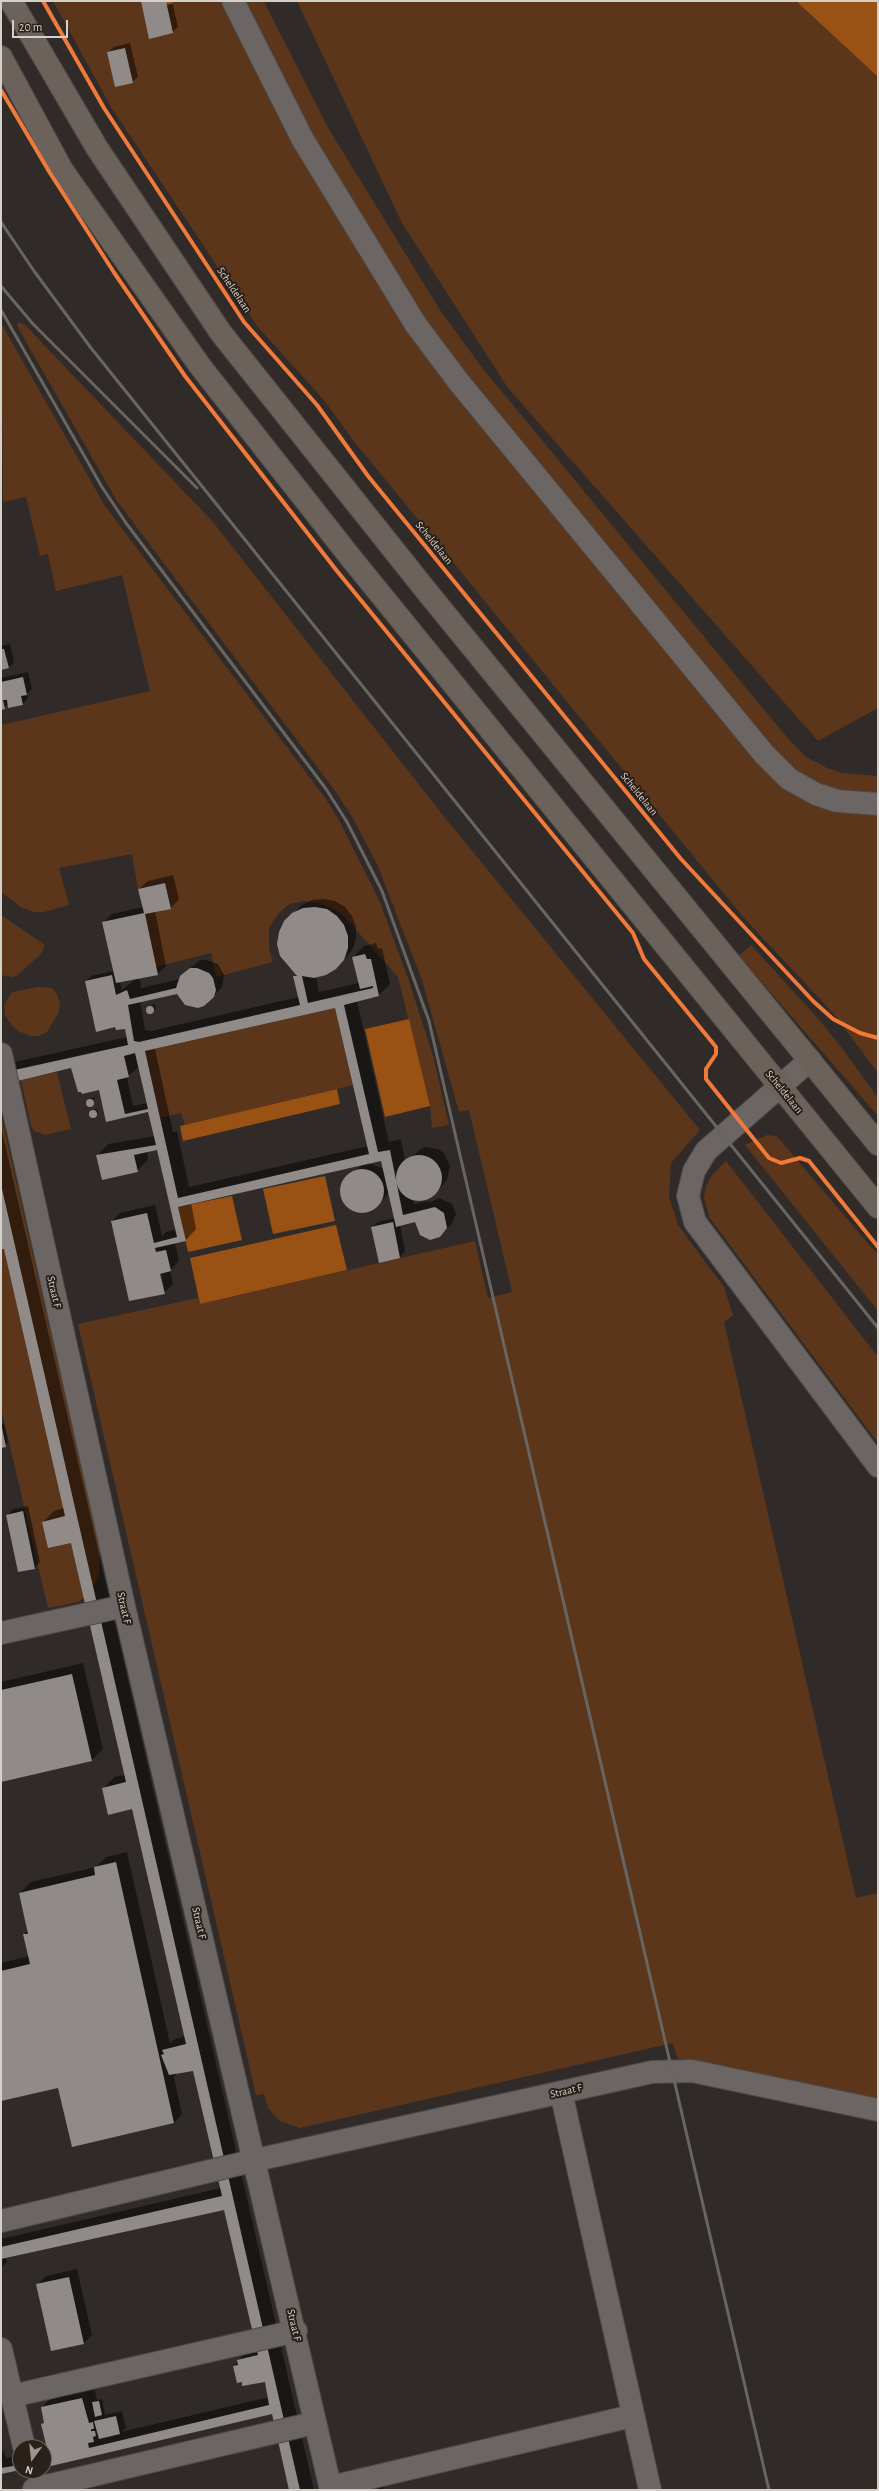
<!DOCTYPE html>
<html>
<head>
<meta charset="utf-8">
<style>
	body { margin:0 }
	#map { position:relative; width:879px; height:2491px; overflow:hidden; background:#302b28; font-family:"Alegreya Sans",sans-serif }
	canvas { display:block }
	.frame { position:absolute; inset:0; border:2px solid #d6d0cb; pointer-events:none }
	.north { position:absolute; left:12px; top:2439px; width:40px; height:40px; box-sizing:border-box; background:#2a201a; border:1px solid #6f6661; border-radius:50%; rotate:195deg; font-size:11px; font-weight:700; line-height:16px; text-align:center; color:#d6d0cb }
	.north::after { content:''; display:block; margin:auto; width:14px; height:18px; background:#9c9692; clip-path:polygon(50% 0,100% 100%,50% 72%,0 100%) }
	.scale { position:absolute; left:12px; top:20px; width:56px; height:18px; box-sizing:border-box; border:2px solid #d6d0cb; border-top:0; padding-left:5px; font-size:12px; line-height:14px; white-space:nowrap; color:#d6d0cb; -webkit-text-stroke:3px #2a201a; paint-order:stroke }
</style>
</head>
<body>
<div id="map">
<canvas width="879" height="2491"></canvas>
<div class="frame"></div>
<div class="north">N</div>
<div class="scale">20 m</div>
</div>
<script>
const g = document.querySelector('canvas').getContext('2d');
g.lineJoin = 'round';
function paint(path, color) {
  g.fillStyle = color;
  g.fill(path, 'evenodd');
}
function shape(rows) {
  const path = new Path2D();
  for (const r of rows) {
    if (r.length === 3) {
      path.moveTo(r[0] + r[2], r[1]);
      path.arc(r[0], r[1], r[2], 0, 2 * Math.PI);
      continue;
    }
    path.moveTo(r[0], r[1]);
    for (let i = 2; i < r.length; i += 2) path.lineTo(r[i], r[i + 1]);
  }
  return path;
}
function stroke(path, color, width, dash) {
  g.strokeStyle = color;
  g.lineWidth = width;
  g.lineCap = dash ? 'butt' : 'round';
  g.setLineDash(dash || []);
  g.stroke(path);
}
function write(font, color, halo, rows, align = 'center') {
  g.font = font + ' "Alegreya Sans",sans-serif';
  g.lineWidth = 4;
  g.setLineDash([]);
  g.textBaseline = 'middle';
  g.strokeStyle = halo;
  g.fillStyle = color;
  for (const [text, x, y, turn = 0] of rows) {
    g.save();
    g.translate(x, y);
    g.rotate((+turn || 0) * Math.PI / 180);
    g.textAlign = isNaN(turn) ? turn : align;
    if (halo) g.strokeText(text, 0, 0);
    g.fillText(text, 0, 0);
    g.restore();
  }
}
const green = shape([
	[53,1,264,1,327,126,440,310,480,365,785,735,806,757,827,768,842,773,878,776,878,1073,834,1014,744,918,353,440,323,399,257,326,111,107],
	[297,1,796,1,878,77,878,708,818,741,508,388,402,223],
	[19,322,26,326,213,522,442,814,700,1130,671,1163,669,1197,678,1225,724,1287,733,1315,724,1322,856,1898,878,1893,878,2100,677,2058,673,2043,300,2128,280,2121,268,2108,264,2094,256,2095,78,1324,198,1298,200,1304,475,1241,488,1298,512,1292,469,1110,459,1112,422,980,377,864,351,815,333,788,117,501,20,331,17,325],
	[1,323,105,506,326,799,340,822,379,900,408,978,433,1056,449,1125,432,1128,430,1106,398,977,341,913,320,903,304,901,289,904,278,914,269,928,269,949,273,962,216,977,211,953,156,967,145,914,171,908,165,883,138,889,132,854,59,868,69,905,44,912,33,912,21,907,1,892,1,725,150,691,122,575,56,591,48,554,40,556,26,497,3,502],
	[1,915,45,945,41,954,18,975,12,977,1,975],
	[751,945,821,1022,845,1052,878,1098,878,1116,739,956],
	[38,987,52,988,57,994,60,1003,59,1012,47,1032,39,1036,30,1036,18,1031,11,1024,5,1015,4,1005,12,992],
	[335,1008,353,1085,185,1125,181,1113,160,1118,145,1051],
	[57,1072,71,1129,45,1135,34,1131,31,1126,21,1080],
	[1,1115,100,1550,99,1577,84,1598,78,1602,48,1608,1,1408],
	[767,1135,776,1136,781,1141,871,1247,878,1253,878,1311,745,1145],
	[726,1161,878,1357,878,1443,709,1217,704,1198,706,1186,712,1175]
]);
const water = shape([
	[796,1,878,1,878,77],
	[409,1019,430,1106,385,1117,365,1029],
	[337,1089,340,1104,183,1141,180,1126],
	[325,1176,335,1221,273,1234,263,1189],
	[232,1196,242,1240,188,1252,178,1207],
	[336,1225,347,1270,200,1304,190,1258]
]);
const shadow = shape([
	[142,1,172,1,178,27,172,32],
	[130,43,138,77,132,82,108,52,114,47],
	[10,644,14,662,9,668,1,669,1,646],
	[28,672,32,689,27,693,28,698,23,704,9,704,1,709,1,678],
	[173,875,179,899,171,908,155,911,166,966,158,974,120,982,122,990,136,979,140,980,141,988,180,979,190,968,200,960,206,960,218,964,224,975,222,987,209,1001,178,992,140,1001,145,1030,151,1031,299,997,294,977,299,972,287,965,281,955,285,922,302,905,312,900,324,899,335,901,345,907,352,916,356,927,356,939,352,950,345,959,336,968,316,976,319,992,359,983,353,957,364,946,376,943,378,949,382,948,390,984,379,995,357,1001,389,1142,401,1139,405,1161,424,1147,438,1149,444,1153,450,1166,447,1180,434,1195,420,1200,413,1198,414,1204,430,1201,429,1203,439,1198,452,1204,456,1214,452,1224,444,1232,435,1238,418,1218,400,1225,405,1251,400,1257,380,1262,372,1227,378,1222,395,1218,389,1192,378,1206,365,1212,352,1210,347,1205,341,1193,345,1179,362,1165,191,1203,196,1229,185,1241,175,1243,179,1261,170,1270,173,1284,164,1293,112,1221,120,1213,155,1205,162,1236,166,1232,177,1229,158,1148,147,1151,148,1160,137,1171,97,1156,108,1144,155,1136,149,1111,107,1121,100,1089,72,1068,1,1084,1,1065,127,1037,126,1028,86,981,91,976,114,971,104,922,112,914,143,907,139,889,148,881],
	[336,1006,368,1146,189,1187,177,1131,173,1132,155,1049],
	[139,1067,147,1103,133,1106,127,1077],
	[382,1160,384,1173,382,1168,368,1163],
	[160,1268,164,1288,162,1288,158,1269],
	[152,1004,155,1005,156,1009,148,1012],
	[91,1098,95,1098,92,1106,88,1105],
	[94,1109,98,1110,98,1113,91,1116],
	[1,1127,314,2490,290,2490,273,2413,44,2463,44,2451,49,2450,43,2424,45,2421,42,2407,53,2396,94,2387,97,2400,102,2399,105,2415,122,2411,126,2428,121,2432,269,2397,265,2381,242,2381,234,2366,249,2349,257,2347,225,2209,6,2257,7,2262,1,2268,1,2239,221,2188,193,2069,177,2073,174,2077,182,2114,174,2123,72,2146,59,2087,1,2100,1,1963,29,1956,24,1935,28,1930,20,1893,31,1882,96,1867,106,1857,127,1852,170,2043,175,2039,185,2036,133,1808,103,1789,114,1777,125,1775,72,1542,43,1522,54,1511,64,1508,4,1247,1,1248],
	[4,1423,8,1443,1,1447,1,1424],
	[28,1506,40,1562,34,1568,8,1515,13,1509],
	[83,1663,103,1749,92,1760,1,1781,1,1682],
	[77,2269,92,2335,84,2343,38,2284,46,2276],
	[1,2451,4,2451,6,2458,20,2455,20,2469,1,2473],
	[383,2482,384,2490,349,2490]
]);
const stream = shape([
	[166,2,171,1]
]);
const building = shape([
	[141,1,166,1,173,33,149,39],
	[125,48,133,83,115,87,107,52],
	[1,649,4,649,9,668,1,670],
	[23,677,27,695,21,696,23,705,8,708,7,700,3,700,5,709,1,710,1,682],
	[165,883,171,909,145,914,158,975,116,983,102,922,144,913,138,889],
	[315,907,327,909,337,916,344,925,348,936,348,948,344,960,336,969,326,975,314,978,302,976,308,1003,373,988,373,986,360,989,352,957,365,954,367,959,371,959,379,996,344,1005,378,1152,390,1150,403,1215,435,1207,444,1213,447,1228,440,1237,430,1240,420,1235,415,1222,396,1227,381,1161,178,1207,186,1241,155,1248,156,1252,166,1250,171,1271,160,1274,165,1294,129,1301,111,1221,147,1213,154,1243,177,1237,157,1150,134,1155,138,1172,102,1180,96,1155,156,1145,148,1112,106,1122,99,1090,82,1094,81,1092,78,1092,71,1068,1,1085,1,1073,128,1045,125,1029,116,1030,115,1027,96,1032,85,981,112,975,116,995,127,990,130,999,176,988,180,976,190,968,197,968,209,973,213,978,216,990,214,997,204,1006,198,1008,185,1005,177,994,128,1005,134,1041,139,1042,300,1005,293,976,297,976,280,956,277,944,279,932,284,921,292,913,303,908],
	[335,1008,369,1154,178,1198,145,1051],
	[135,1053,148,1109,125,1114,117,1080,129,1077,124,1056],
	[150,1010,4],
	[90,1103,4],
	[93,1114,4],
	[419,1178,23],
	[362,1191,22],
	[1,1189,2,1189,300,2490,289,2490,272,2414,51,2466,51,2463,44,2464,44,2459,49,2457,41,2424,44,2423,41,2407,82,2398,89,2423,93,2422,94,2429,91,2429,91,2431,95,2431,96,2436,93,2437,94,2442,88,2443,89,2448,269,2405,265,2382,242,2386,242,2382,237,2383,233,2366,238,2365,237,2360,258,2355,224,2210,1,2259,1,2247,222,2196,193,2071,169,2075,161,2055,164,2054,162,2050,186,2044,132,1809,108,1815,102,1788,126,1782,71,1543,48,1548,42,1522,65,1516,4,1249,1,1249],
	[393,1222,400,1258,379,1263,371,1227],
	[1,1423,6,1447,1,1448],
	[23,1511,35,1569,18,1572,6,1515],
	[72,1674,92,1761,1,1782,1,1690],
	[116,1862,174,2123,72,2147,58,2088,1,2101,1,1971,30,1964,23,1934,28,1934,19,1893,95,1875,94,1867],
	[69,2277,84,2344,51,2351,36,2284],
	[99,2401,102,2415,95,2417,92,2402],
	[116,2416,120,2434,99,2439,94,2421],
	[20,2465,20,2470,1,2474,1,2468]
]);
const minor = shape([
	[233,1,303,140,416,325,458,381,764,754,789,779,816,794,837,801,878,804],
	[1,1054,124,1606,331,2490],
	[810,1060,706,1151,694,1171,688,1196,695,1222,878,1466],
	[1,1633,124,1606],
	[561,2092,650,2490],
	[1,2221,256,2160,652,2072,692,2071,878,2110],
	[1,2349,24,2447],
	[12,2396,296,2331],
	[331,2487,632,2416],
	[34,2489,314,2423]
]);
const major = shape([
	[11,1,97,148,221,333,428,593,878,1144],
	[1,57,62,170,200,366,351,558,878,1207]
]);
const rail = shape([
	[1,222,34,271,91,348,878,1328],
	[1,286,33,324,197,488],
	[1,310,102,487,126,523,326,789,347,822,382,891,429,1021,769,2490]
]);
const cycleway = shape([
	[43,1,104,108,244,322,317,405,368,476,681,859,813,1001,833,1019,860,1033,878,1038],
	[1,90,50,173,115,274,185,376,337,571,633,933,644,959,716,1047,716,1054,706,1069,706,1079,769,1158,781,1163,800,1158,809,1161,878,1247]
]);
const streetNames = [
	["Scheldelaan",234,290,56],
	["Scheldelaan",434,543,51],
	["Scheldelaan",639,794,51],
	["Scheldelaan",784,1092,51],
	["Straat F",54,1292,77],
	["Straat F",124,1608,77],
	["Straat F",199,1923,77],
	["Straat F",566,2091,-13],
	["Straat F",294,2325,77]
];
paint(green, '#5c361b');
paint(water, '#9a5114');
paint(shadow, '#0007');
stroke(stream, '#9a5114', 5.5);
paint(building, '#908b88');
stroke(minor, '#4d4946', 24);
stroke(major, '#4d4946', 24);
stroke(minor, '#6b6664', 22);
stroke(major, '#6c625c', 22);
stroke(rail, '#686563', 3);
stroke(cycleway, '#f17a3a', 4);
write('11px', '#d6d0cb', '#2a201a', streetNames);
</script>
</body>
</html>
